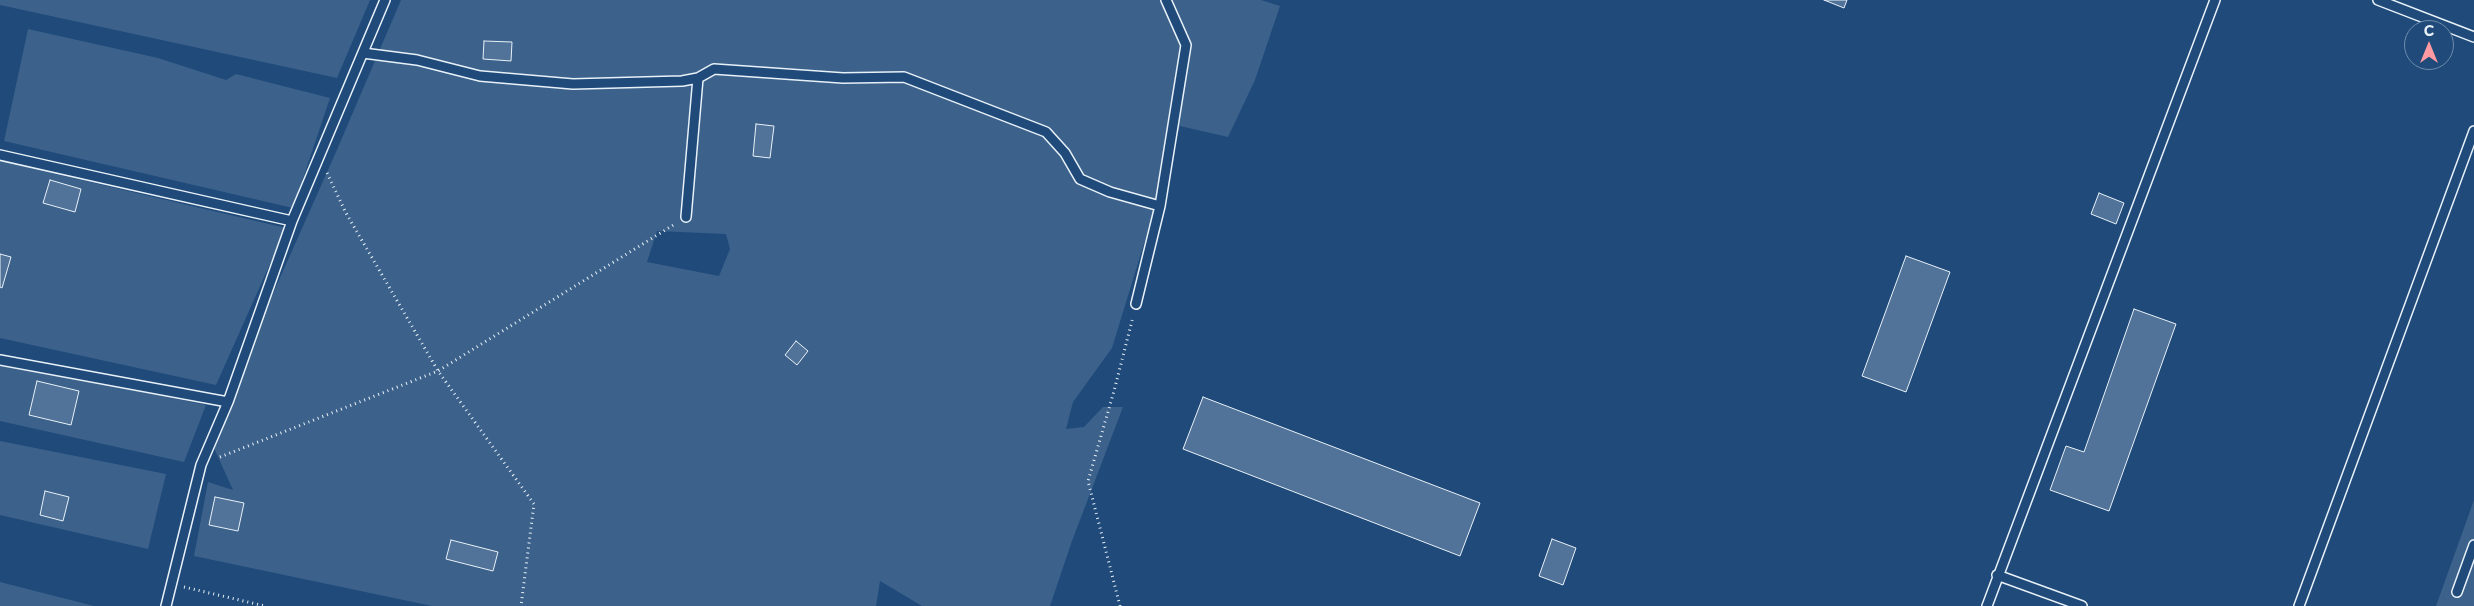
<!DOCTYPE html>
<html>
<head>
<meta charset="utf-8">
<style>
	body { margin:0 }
	#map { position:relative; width:2474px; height:606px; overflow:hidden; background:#1f4a7a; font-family:"Playpen Sans",sans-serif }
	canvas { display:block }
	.north { position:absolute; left:2404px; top:20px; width:50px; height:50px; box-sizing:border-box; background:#1f4a7a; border:1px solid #6f8dac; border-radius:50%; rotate:0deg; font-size:14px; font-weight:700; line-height:20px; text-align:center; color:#e8f1f8 }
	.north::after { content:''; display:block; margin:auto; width:18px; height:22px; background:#ff9aa2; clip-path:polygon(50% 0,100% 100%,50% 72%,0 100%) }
</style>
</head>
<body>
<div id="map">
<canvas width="2474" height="606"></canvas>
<div class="north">С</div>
</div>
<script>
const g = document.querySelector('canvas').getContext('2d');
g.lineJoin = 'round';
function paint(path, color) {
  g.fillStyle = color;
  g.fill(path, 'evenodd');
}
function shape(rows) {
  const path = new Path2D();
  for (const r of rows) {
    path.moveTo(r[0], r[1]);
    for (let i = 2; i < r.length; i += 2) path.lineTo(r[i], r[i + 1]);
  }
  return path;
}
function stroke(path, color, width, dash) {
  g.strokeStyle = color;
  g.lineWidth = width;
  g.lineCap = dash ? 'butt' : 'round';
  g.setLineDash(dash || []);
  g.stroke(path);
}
const green = shape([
	[0,0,370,0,337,78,0,5],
	[401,0,1261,0,1280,6,1255,80,1228,137,1180,126,1112,348,1073,402,1066,429,1084,427,1103,407,1123,407,1072,541,1050,606,922,606,880,581,876,606,432,606,194,556,208,482,233,490,209,437,336,152],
	[657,231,726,234,730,249,719,276,647,262],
	[28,29,158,58,226,80,236,74,330,98,293,208,4,141],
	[0,161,286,228,216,385,0,338],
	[0,362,206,405,184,462,0,421],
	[0,441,166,474,148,549,0,515],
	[2474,500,2474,606,2436,606],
	[0,582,94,606,0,606]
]);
const building = shape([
	[1824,0,1847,0,1844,8,1824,0],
	[484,41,512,42,511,61,483,59,484,41],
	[756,124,774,126,770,158,753,156,756,124],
	[50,180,81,189,75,212,43,203,50,180],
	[2099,193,2124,203,2116,224,2091,214,2099,193],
	[0,254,11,257,2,288,0,287,0,254],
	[1906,256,1950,272,1906,392,1862,376,1906,256],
	[2134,309,2176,324,2109,511,2050,490,2066,446,2084,452,2134,309],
	[796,341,808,351,797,365,785,355,796,341],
	[37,381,79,391,71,425,29,415,37,381],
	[1203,397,1480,503,1460,556,1183,449,1203,397],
	[45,491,69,497,63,521,40,515,45,491],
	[215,497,244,503,238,531,209,525,215,497],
	[1552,539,1576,548,1563,585,1539,576,1552,539],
	[451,540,498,552,493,571,446,559,451,540]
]);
const path = shape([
	[327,173,346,213,438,371,534,504,521,606],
	[220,457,438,371,675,224],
	[184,587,265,606],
	[1120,606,1088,481,1114,391,1133,317]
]);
const service = shape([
	[2378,0,2474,37],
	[363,53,417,60,480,76,573,84,682,81,698,78],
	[0,155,292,221],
	[686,217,698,78,714,69,843,78,904,77,1046,132,1065,153,1080,179,1110,192,1160,206],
	[1136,304,1160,206,1186,45,1166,0],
	[0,360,228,402],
	[1997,575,2082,606],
	[2457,592,2474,545],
	[166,606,201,465,228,402,292,221,385,0],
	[1987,606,2215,0],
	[2299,606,2474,131]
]);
paint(green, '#3c628c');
paint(building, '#517399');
stroke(building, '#e8f1f8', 1);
stroke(service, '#e8f1f8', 12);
stroke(path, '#e8f1f8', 3, [1, 4]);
stroke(service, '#1f4a7a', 9);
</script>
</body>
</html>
